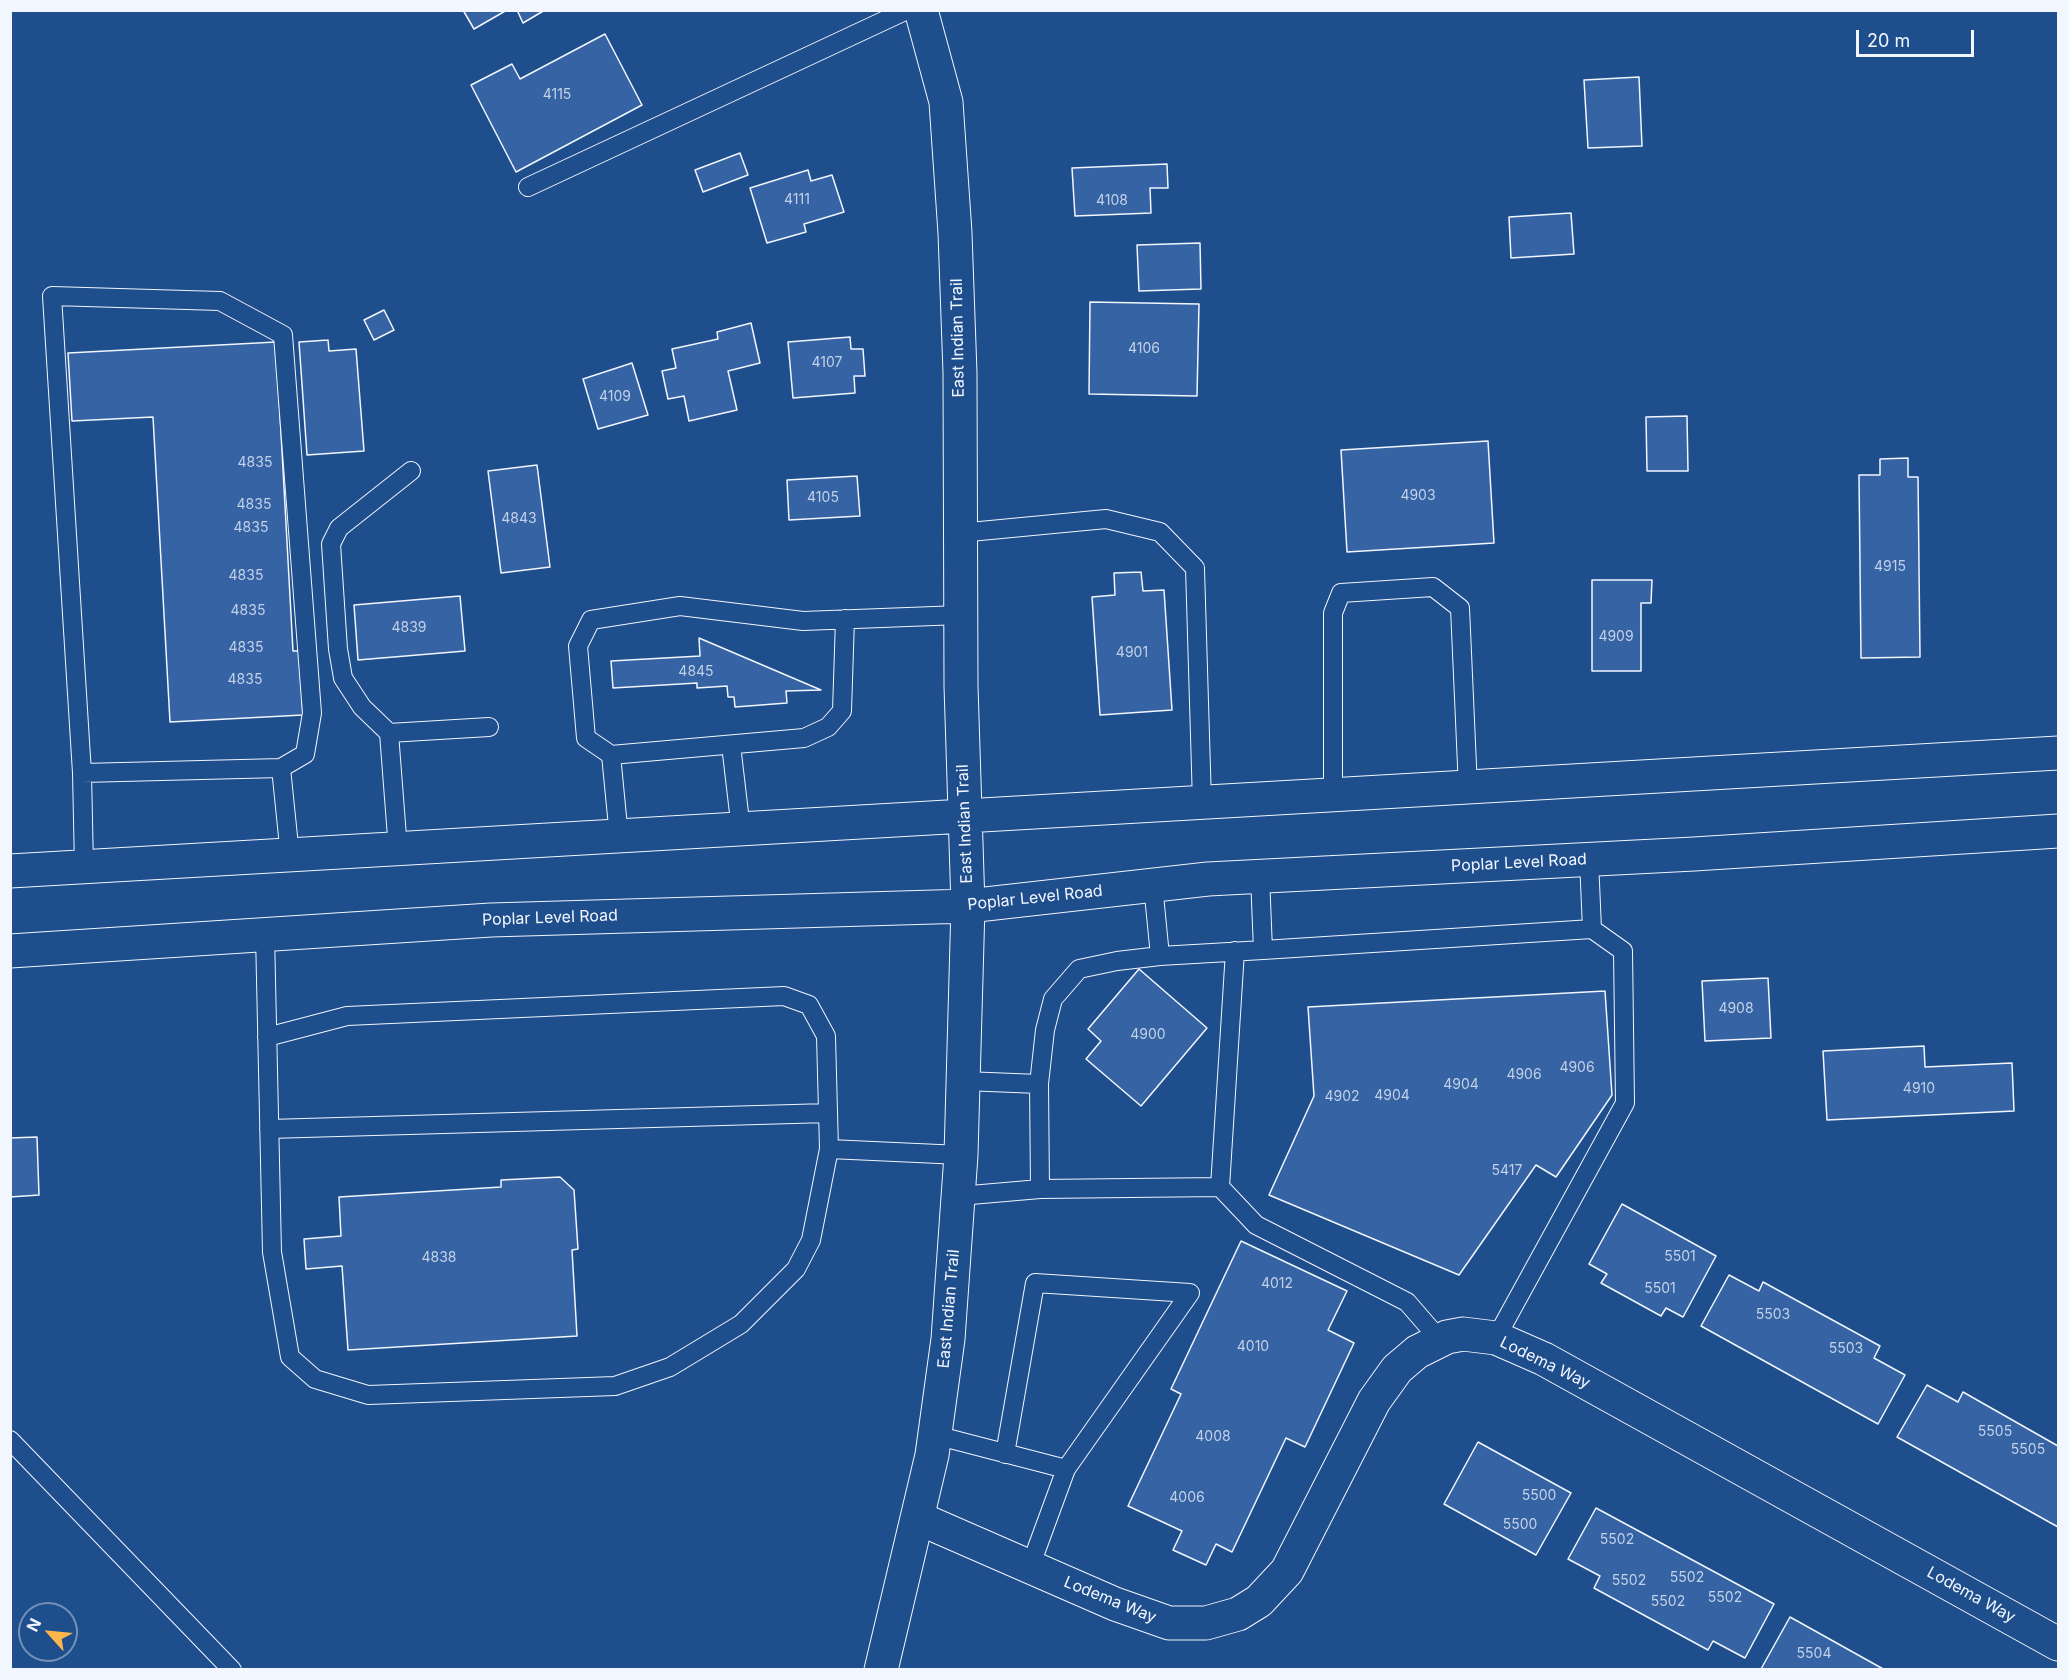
<!DOCTYPE html>
<html>
<head>
<meta charset="utf-8">
<style>
	body { margin:0 }
	#map { position:relative; width:2069px; height:1680px; overflow:hidden; background:#1f4e8c; font-family:Inter,sans-serif }
	canvas { display:block }
	.frame { position:absolute; inset:0; border:12px solid #f2f6ff; pointer-events:none }
	.north { position:absolute; left:18px; top:1602px; width:60px; height:60px; box-sizing:border-box; background:#1f4e8c; border:2px solid #7391ba; border-radius:50%; rotate:297deg; font-size:16px; font-weight:700; line-height:24px; text-align:center; color:#f2f6ff }
	.north::after { content:''; display:block; margin:auto; width:21px; height:27px; background:#ffb74d; clip-path:polygon(50% 0,100% 100%,50% 72%,0 100%) }
	.scale { position:absolute; left:1856px; top:30px; width:118px; height:27px; box-sizing:border-box; border:3px solid #f2f6ff; border-top:0; padding-left:8px; font-size:18px; line-height:21px; white-space:nowrap; color:#f2f6ff; -webkit-text-stroke:4px #1f4e8c; paint-order:stroke }
</style>
</head>
<body>
<div id="map">
<canvas width="2069" height="1680"></canvas>
<div class="frame"></div>
<div class="north">N</div>
<div class="scale">20 m</div>
</div>
<script>
const g = document.querySelector('canvas').getContext('2d');
g.lineJoin = 'round';
function paint(path, color) {
  g.fillStyle = color;
  g.fill(path, 'evenodd');
}
function shape(rows) {
  const path = new Path2D();
  for (const r of rows) {
    path.moveTo(r[0], r[1]);
    for (let i = 2; i < r.length; i += 2) path.lineTo(r[i], r[i + 1]);
  }
  return path;
}
function stroke(path, color, width, dash) {
  g.strokeStyle = color;
  g.lineWidth = width;
  g.lineCap = dash ? 'butt' : 'round';
  g.setLineDash(dash || []);
  g.stroke(path);
}
function write(font, color, halo, rows, align = 'center') {
  g.font = font + ' Inter,sans-serif';
  g.lineWidth = 4.5;
  g.setLineDash([]);
  g.textBaseline = 'middle';
  g.strokeStyle = halo;
  g.fillStyle = color;
  for (const [text, x, y, turn = 0] of rows) {
    g.save();
    g.translate(x, y);
    g.rotate((+turn || 0) * Math.PI / 180);
    g.textAlign = isNaN(turn) ? turn : align;
    if (halo) g.strokeText(text, 0, 0);
    g.fillText(text, 0, 0);
    g.restore();
  }
}
const building = shape([
	[463,10,507,10,474,29,463,10],
	[517,10,545,10,523,23,517,10],
	[605,34,642,105,516,172,471,85,512,64,520,79,605,34],
	[1639,77,1642,146,1588,148,1584,80,1639,77],
	[740,153,748,175,703,192,695,170,740,153],
	[1167,164,1168,188,1150,188,1151,213,1075,216,1072,168,1167,164],
	[808,170,811,181,832,175,844,212,804,224,806,232,767,243,750,188,808,170],
	[1571,213,1574,254,1511,258,1509,217,1571,213],
	[1200,243,1201,289,1139,291,1137,245,1200,243],
	[1090,302,1199,304,1197,396,1089,394,1090,302],
	[384,310,394,330,374,340,364,320,384,310],
	[751,323,760,363,728,371,737,410,689,421,684,396,668,399,662,371,676,368,672,349,718,339,717,332,751,323],
	[850,337,851,349,863,349,865,376,854,376,855,393,793,398,788,342,850,337],
	[328,340,329,351,356,349,364,451,307,455,299,342,328,340],
	[276,342,293,651,299,651,303,715,170,722,153,417,72,421,68,353,276,342],
	[632,363,648,415,598,429,583,379,632,363],
	[1687,416,1688,471,1647,471,1646,417,1687,416],
	[1488,441,1494,543,1347,552,1341,450,1488,441],
	[1908,458,1908,477,1918,477,1920,657,1861,658,1859,475,1880,475,1880,459,1908,458],
	[537,465,550,567,501,573,488,471,537,465],
	[857,476,860,516,789,520,787,480,857,476],
	[1141,572,1143,591,1164,590,1172,710,1100,715,1092,597,1115,595,1114,573,1141,572],
	[1592,580,1652,580,1651,603,1641,603,1641,671,1592,671,1592,580],
	[460,596,465,651,358,660,354,605,460,596],
	[699,638,821,690,786,691,787,703,735,707,734,697,728,697,727,686,697,688,697,683,613,688,611,661,700,656,699,638],
	[1139,969,1207,1028,1141,1106,1086,1059,1101,1041,1088,1029,1139,969],
	[1768,978,1771,1038,1705,1041,1702,981,1768,978],
	[1605,991,1612,1095,1556,1177,1536,1165,1459,1275,1269,1195,1314,1096,1308,1007,1605,991],
	[1924,1046,1925,1067,2012,1063,2014,1111,1827,1120,1823,1051,1924,1046],
	[37,1137,39,1195,10,1197,10,1138,37,1137],
	[560,1177,574,1190,578,1249,572,1250,577,1336,348,1350,342,1266,306,1269,304,1239,341,1236,339,1197,501,1187,501,1180,560,1177],
	[1622,1204,1716,1256,1683,1317,1666,1308,1661,1316,1601,1283,1607,1274,1589,1264,1622,1204],
	[1241,1241,1347,1291,1328,1330,1354,1343,1305,1447,1286,1438,1232,1552,1216,1544,1206,1565,1173,1550,1182,1531,1128,1506,1181,1394,1171,1389,1241,1241],
	[1729,1275,1759,1291,1763,1282,1880,1346,1874,1358,1905,1375,1878,1424,1701,1326,1729,1275],
	[1927,1385,1958,1402,1963,1392,2058,1446,2058,1527,1897,1437,1927,1385],
	[1478,1442,1571,1493,1536,1555,1444,1504,1478,1442],
	[1596,1508,1774,1604,1745,1658,1713,1641,1708,1650,1594,1588,1600,1576,1568,1559,1596,1508],
	[1790,1617,1885,1670,1761,1669,1790,1617]
]);
const service = shape([
	[528,187,907,10],
	[959,533,1106,519,1160,532,1195,568,1202,803],
	[389,733,489,727],
	[731,745,741,830],
	[611,755,804,738,828,727,842,711,845,619],
	[82,773,281,768,290,856],
	[1333,796,1333,613,1341,593,1433,587,1460,608,1468,788],
	[619,837,611,755,586,738,578,646,591,620,680,606,803,621,960,615],
	[398,850,389,733,362,707,343,678,338,649,331,544,339,528,411,471],
	[84,866,82,773,52,296,220,301,283,335,312,713,305,754,281,768],
	[1153,885,1160,956,1263,950,1260,876],
	[265,934,272,1252,290,1357,315,1379,368,1395,615,1386,670,1367,741,1324,796,1269,811,1240,829,1149,961,1155],
	[1263,950,1592,929,1589,860],
	[267,1037,347,1016,784,996,809,1005,826,1036,829,1149],
	[964,1081,1039,1084],
	[269,1129,828,1113],
	[1220,1187,1235,951],
	[1040,1189,1039,1084,1045,1030,1053,999,1079,969,1117,961,1160,956],
	[959,1196,1040,1189,1220,1187,1256,1225,1407,1302,1440,1340],
	[1496,1338,1625,1103,1623,951,1592,929],
	[935,1435,1066,1469,1030,1567],
	[10,1440,232,1670],
	[1005,1454,1035,1283,1190,1293,1066,1469]
]);
const minor = shape([
	[918,1518,1115,1604,1169,1623,1206,1623,1238,1614,1259,1601,1287,1571,1374,1401,1397,1369,1417,1352,1447,1337,1463,1334,1496,1338,1544,1359,2058,1644]
]);
const secondary = shape([
	[10,871,2058,753],
	[10,951,491,920,968,906,1208,879,1694,854,2058,831],
	[881,1670,932,1455,948,1339,961,1155,968,906,961,686,960,373,955,233,946,102,921,10]
]);
const numberNames = [
	["4115",557,95],
	["4111",797,200],
	["4108",1112,201],
	["4106",1144,349],
	["4107",827,363],
	["4109",615,397],
	["4835",255,463],
	["4903",1418,496],
	["4105",823,498],
	["4835",254,505],
	["4843",519,519],
	["4835",251,528],
	["4915",1890,567],
	["4835",246,576],
	["4835",248,611],
	["4839",409,628],
	["4909",1616,637],
	["4835",246,648],
	["4901",1132,653],
	["4845",696,672],
	["4835",245,680],
	["4908",1736,1009],
	["4900",1148,1035],
	["4906",1577,1068],
	["4906",1524,1075],
	["4904",1461,1085],
	["4910",1919,1089],
	["4904",1392,1096],
	["4902",1342,1097],
	["5417",1507,1171],
	["5501",1680,1257],
	["4838",439,1258],
	["4012",1277,1284],
	["5501",1660,1289],
	["5503",1773,1315],
	["4010",1253,1347],
	["5503",1846,1349],
	["5505",1995,1432],
	["4008",1213,1437],
	["5505",2028,1450],
	["5500",1539,1496],
	["4006",1187,1498],
	["5500",1520,1525],
	["5502",1617,1540],
	["5502",1687,1578],
	["5502",1629,1581],
	["5502",1725,1598],
	["5502",1668,1602],
	["5504",1814,1654]
];
const streetNames = [
	["East Indian Trail",958,338,-91],
	["East Indian Trail",965,824,-92],
	["Poplar Level Road",1519,863,-3],
	["Poplar Level Road",1035,898,-6],
	["Poplar Level Road",550,918,-2],
	["East Indian Trail",949,1309,-85],
	["Lodema Way",1545,1363,26],
	["Lodema Way",1971,1595,29],
	["Lodema Way",1110,1600,22]
];
paint(building, '#3563a3');
stroke(building, '#f2f6ff', 1.5);
stroke(service, '#f2f6ff', 20);
stroke(minor, '#f2f6ff', 35);
stroke(secondary, '#f2f6ff', 35);
stroke(service, '#1f4e8c', 18);
stroke(minor, '#1f4e8c', 33);
stroke(secondary, '#1f4e8c', 33);
write('14px', '#c3d1e8', null, numberNames);
write('16px', '#f2f6ff', '#1f4e8c', streetNames);
</script>
</body>
</html>
